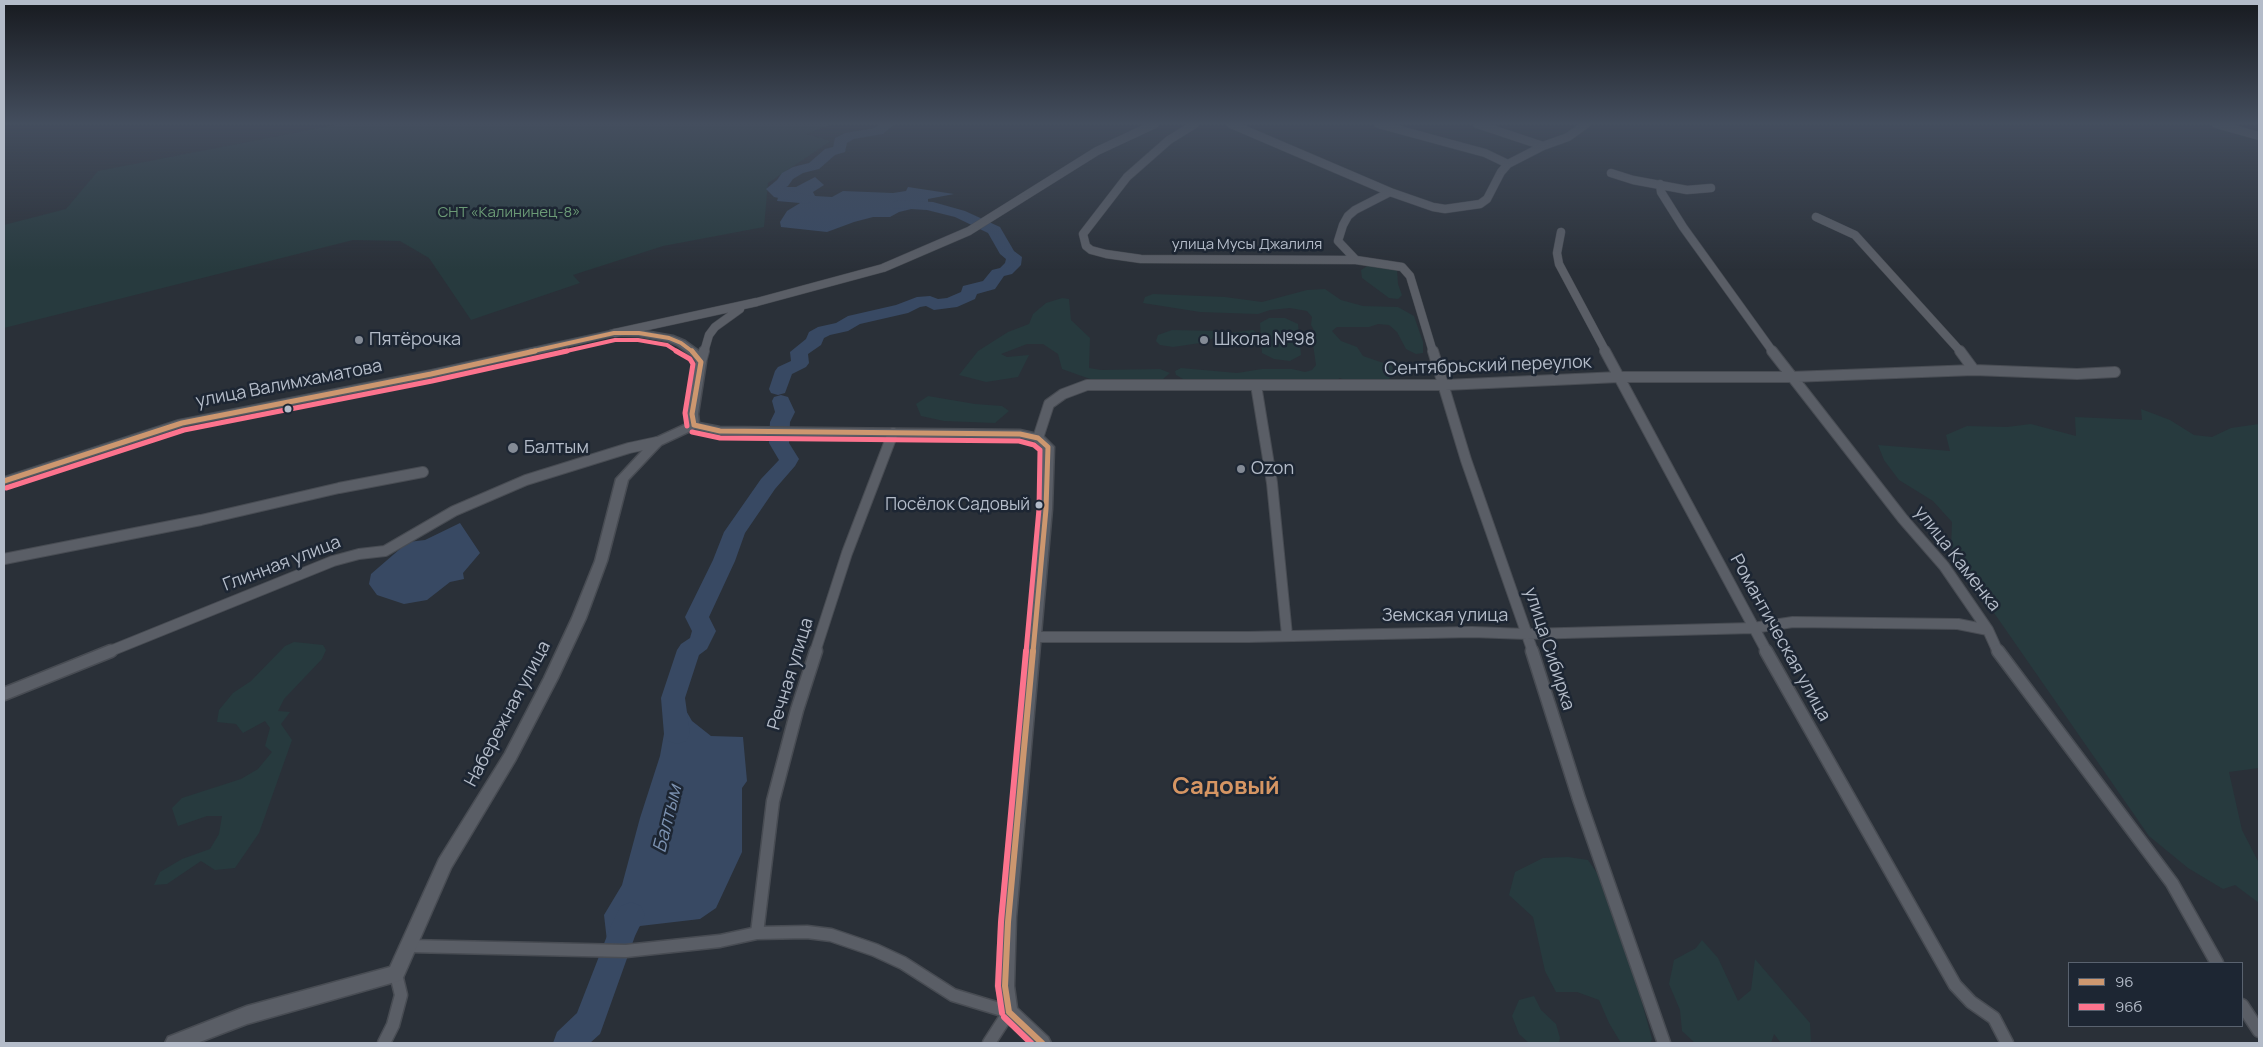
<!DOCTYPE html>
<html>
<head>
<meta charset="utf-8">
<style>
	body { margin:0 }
	#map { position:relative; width:2263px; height:1047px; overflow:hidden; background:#2a3038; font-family:Manrope,sans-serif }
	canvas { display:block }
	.frame { position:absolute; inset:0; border:5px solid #b4bcc9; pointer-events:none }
	.legend { position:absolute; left:2068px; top:962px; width:175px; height:65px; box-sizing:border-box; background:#1d2633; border:1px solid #59626f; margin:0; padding:6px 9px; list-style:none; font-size:15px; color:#b4bcc9 }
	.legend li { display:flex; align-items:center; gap:10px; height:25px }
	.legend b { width:25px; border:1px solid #59626f }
</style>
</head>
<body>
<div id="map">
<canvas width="2263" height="1047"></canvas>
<div class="frame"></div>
<ul class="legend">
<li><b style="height:6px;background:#cd976f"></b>96</li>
<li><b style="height:6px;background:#fc738d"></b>96б</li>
</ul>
</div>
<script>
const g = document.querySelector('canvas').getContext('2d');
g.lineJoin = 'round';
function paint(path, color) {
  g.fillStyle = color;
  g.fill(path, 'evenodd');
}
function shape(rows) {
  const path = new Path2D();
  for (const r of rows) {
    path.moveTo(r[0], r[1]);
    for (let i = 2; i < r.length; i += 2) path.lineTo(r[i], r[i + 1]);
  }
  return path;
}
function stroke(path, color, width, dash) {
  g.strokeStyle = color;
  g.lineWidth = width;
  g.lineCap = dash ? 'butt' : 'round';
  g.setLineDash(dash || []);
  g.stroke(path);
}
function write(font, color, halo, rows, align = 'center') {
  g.font = font + ' Manrope,sans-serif';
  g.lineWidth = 5;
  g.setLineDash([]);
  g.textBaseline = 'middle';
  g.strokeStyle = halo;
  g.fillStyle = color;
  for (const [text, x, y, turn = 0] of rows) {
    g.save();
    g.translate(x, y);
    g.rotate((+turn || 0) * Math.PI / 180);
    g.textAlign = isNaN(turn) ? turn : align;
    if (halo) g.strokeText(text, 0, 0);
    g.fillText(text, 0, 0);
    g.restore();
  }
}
const green = shape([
	[340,124,832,124,807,134,831,141,768,183,764,227,663,246,573,275,580,283,471,320,429,258,400,241,353,240,4,328,4,225,66,209,98,171],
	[1369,265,1397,269,1398,284,1402,295,1398,299,1389,298,1362,278,1361,270],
	[1325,289,1341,300,1363,306,1398,307,1414,316,1423,342,1423,353,1416,354,1406,349,1397,332,1389,325,1378,324,1369,327,1337,327,1332,331,1341,341,1357,347,1363,356,1392,366,1393,374,1388,380,1347,381,1340,378,1335,381,1183,379,1176,375,1175,371,1181,368,1237,373,1262,369,1292,369,1305,372,1312,370,1316,365,1313,344,1316,334,1311,325,1312,317,1307,311,1290,308,1270,310,1258,314,1200,312,1143,303,1145,297,1153,294,1225,297,1262,302,1307,290],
	[1062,298,1069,299,1071,320,1090,338,1089,368,1101,370,1160,369,1170,373,1163,379,1093,380,1062,369,1058,354,1043,344,1027,344,1001,354,1007,357,1029,355,1018,377,986,382,959,375,978,351,1008,332,1029,324,1033,314,1046,303],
	[1269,318,1285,318,1298,324,1301,355,1290,361,1274,359,1262,353,1260,323],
	[1172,330,1215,331,1218,334,1207,342,1173,347,1160,345,1156,341,1158,335],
	[1253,330,1258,334,1259,340,1256,346,1234,346,1225,341,1225,337,1229,333],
	[928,396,975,404,1002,406,1009,411,995,423,944,421,921,416,916,404],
	[2141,409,2170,420,2194,435,2212,437,2231,428,2259,424,2259,768,2229,772,2242,830,2259,863,2259,903,2235,885,2223,889,2188,868,2149,836,1951,551,1952,522,1933,501,1899,480,1884,460,1878,445,1950,451,1946,435,1967,426,2007,427,2031,424,2076,436,2075,417,2142,420],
	[294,642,323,645,326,650,322,659,284,699,278,711,290,712,281,724,292,740,259,833,235,868,215,870,201,861,167,884,154,885,160,872,182,859,210,849,219,834,222,816,207,816,178,826,172,808,182,798,241,779,258,769,272,752,265,746,270,728,265,721,243,733,236,724,217,722,219,710,233,693,251,681,285,646],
	[1568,857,1588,860,1597,873,1639,992,1652,1039,1650,1043,1621,1043,1609,1023,1599,1000,1577,992,1556,992,1545,971,1533,917,1509,895,1515,872,1543,858],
	[1702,940,1718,958,1738,1001,1751,990,1755,959,1810,1023,1811,1043,1781,1043,1774,1034,1771,1043,1695,1043,1682,1031,1680,1010,1669,984,1674,960,1696,948],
	[1534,996,1541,1010,1556,1024,1560,1038,1559,1043,1529,1043,1519,1034,1512,1016,1519,1000]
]);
const water = shape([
	[815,177,824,185,813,192,815,196,832,197,843,191,893,193,906,191,908,187,954,194,928,199,928,205,899,212,890,217,873,217,854,222,827,232,781,227,780,222,787,211,800,203,777,201,779,194,784,187,796,187],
	[460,523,480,553,463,573,464,579,450,582,427,600,404,604,377,595,369,584,371,574,408,542,425,540],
	[681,702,692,721,711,736,743,737,747,781,742,788,742,852,716,908,700,919,640,926,623,939,607,941,604,915,622,885,640,818,660,756,669,706]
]);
const river = shape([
	[880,124,895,124,883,134,854,139,847,143,845,152,835,155,819,169,803,173,793,179,788,186,783,189,811,196,814,199,811,202,806,204,774,197,766,189,777,180,782,173,793,167,809,163,825,149,833,147,835,138,845,133,874,128,880,124],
	[899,200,933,202,965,211,1000,227,1014,251,1022,257,1021,265,1012,274,1004,276,995,289,977,294,975,299,957,307,934,310,926,306,920,307,908,313,860,324,848,331,830,335,824,338,821,345,808,354,809,363,806,367,792,374,785,393,778,395,771,393,769,389,775,371,778,367,791,361,790,352,806,339,809,332,818,327,836,323,848,316,896,305,917,297,930,296,938,299,947,298,961,292,963,286,983,281,992,270,1000,268,1005,263,1006,259,1000,254,988,233,955,217,927,210,894,208,891,205,894,202,899,200],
	[781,395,788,397,795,412,790,422,789,443,799,459,795,466,775,489,745,533,735,561,709,617,716,631,707,649,699,655,685,698,690,734,686,741,677,744,668,741,664,734,661,698,677,650,681,644,690,638,692,631,685,617,713,560,724,532,761,479,779,460,769,443,770,422,775,412,772,401,774,397,781,395],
	[631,902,641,906,645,915,635,936,600,1034,590,1043,553,1043,557,1032,577,1013,612,923,621,906,631,902]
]);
const minorFar2 = shape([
	[1195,124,1169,140,1127,177,1083,234,1086,246,1091,250,1106,254,1141,259,1356,260,1402,267,1410,276,1433,352],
	[1231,124,1390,192,1433,207,1445,209,1480,204,1487,199,1501,172,1508,164,1543,146,1568,137,1586,124],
	[1378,124,1485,153,1508,164],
	[1477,124,1543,146],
	[2216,124,2259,136],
	[1611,173,1633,180,1687,190,1711,188],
	[1660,184,1661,192,1683,227,1773,352],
	[1816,217,1855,235,1961,352],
	[1561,232,1557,253,1559,264,1606,352],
	[1356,260,1338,241,1343,225,1348,216,1355,210,1390,192],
	[615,333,757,302,883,268,969,231,1097,151,1155,124],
	[704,352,709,335,715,327,740,309]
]);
const minorFar1 = shape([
	[1433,351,1466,460,1533,652],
	[1605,351,1767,652],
	[1772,351,1903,519,1944,566,1988,630,1998,652],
	[701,362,704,351],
	[1974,370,2077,374,2115,372],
	[1256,385,1272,483,1287,635],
	[1038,438,1049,404,1063,394,1087,385,1445,385,1619,377,1791,377,1974,370,1960,351],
	[4,559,201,520,339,488,423,472],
	[1034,637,1248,637,1472,632,1527,634,1753,628,1793,622,1958,624,1988,630],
	[108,652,333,561,359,554,385,551,454,511,526,480,629,448,657,442],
	[815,652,847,553,893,433]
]);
const minor = shape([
	[1532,651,1579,799,1664,1043],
	[1766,651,1955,985,1971,1002,1994,1018,2007,1043],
	[1998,651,2172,883,2217,963],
	[4,694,111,651],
	[757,933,773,801,797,710,816,651],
	[409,946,626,951,720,941,757,933,807,932,831,935,875,950,903,963,953,995,1009,1012,989,1043],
	[2242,1005,2259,1031],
	[384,1043,393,1025,401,995,396,974]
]);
const tertiary = shape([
	[614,330,639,330,673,336,685,341,700,352,706,362,698,414,699,423,720,427,1020,430,1042,435,1054,447,1052,509,1016,917,1014,986,1017,1008,1048,1037,1051,1043,1029,1043,1003,1018,996,986,1000,917,1040,509,1042,448,1034,441,1020,438,720,435,695,429,661,445,628,480,607,561,586,618,558,678,515,761,451,868,402,980,247,1024,197,1043,165,1043,168,1037,247,1006,390,967,439,859,505,753,544,678,572,618,595,561,616,479,653,439,688,423,686,414,696,362,692,356,677,345,667,341,639,336,610,335,610,331,614,330]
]);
const secondary = shape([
	[614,330,618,331,620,333,618,335,431,378,185,426,4,485,4,477,178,420,431,370,614,330]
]);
const bus1Far2 = shape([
	[529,352,614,333,639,333,669,338,681,343,693,352]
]);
const bus1Far1 = shape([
	[692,351,701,362,692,414,694,425],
	[694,425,720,431,1020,434,1038,438,1048,447,1046,509,1033,652],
	[4,481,182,423,431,374,535,351]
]);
const bus1 = shape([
	[1009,1012,1005,986,1008,922,1033,651],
	[1009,1012,1042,1043]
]);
const bus2Far2 = shape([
	[562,352,615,340,638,340,667,345,678,352]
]);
const bus2Far1 = shape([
	[676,351,690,359,693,364,685,413,687,426],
	[692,432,720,438,1019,441,1034,445,1040,450,1039,509,1026,652],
	[6,488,184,430,432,381,567,351]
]);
const bus2 = shape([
	[1002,1013,998,986,1001,922,1026,651],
	[1004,1017,1031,1043]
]);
const markers = [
	[359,340,5,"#848b96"],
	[1204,340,5,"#848b96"],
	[288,409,4.5,"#b4bcc9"],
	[513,448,6,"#848b96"],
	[1241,469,5,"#848b96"],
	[1039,505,4.5,"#b4bcc9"]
];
const farParknames = [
	["СНТ «Калининец-8»",509,213]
];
const farStreetnames = [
	["улица Мусы Джалиля",1247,245]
];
const busNames = [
	["Посёлок Садовый",1030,505]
];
const poiNames = [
	["Пятёрочка",369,340],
	["Школа №98",1214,340],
	["Балтым",524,448],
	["Ozon",1251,469]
];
const streetNames = [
	["Сентябрьский переулок",1488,366,-2],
	["улица Валимхаматова",289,384,-11],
	["улица Каменка",1957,559,52],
	["Глинная улица",282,564,-21],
	["Земская улица",1445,616],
	["Романтическая улица",1780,638,61],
	["улица Сибирка",1549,649,72],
	["Речная улица",791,674,-73],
	["Набережная улица",508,714,-62]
];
const waterNames = [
	["Балтым",668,819,-76]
];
const nearQuarternames = [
	["Садовый",1226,787]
];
paint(green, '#273a3e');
paint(water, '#384963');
paint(river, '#384963');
stroke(minorFar2, '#484c53', 9);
stroke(minorFar1, '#484c53', 12);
stroke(minor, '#484c53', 15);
stroke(tertiary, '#484c53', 3);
stroke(secondary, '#484c53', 2);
stroke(minorFar2, '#5a5e66', 8);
stroke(minorFar1, '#5a5e66', 10);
stroke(minor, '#5a5e66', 12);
paint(tertiary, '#5a5e66');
paint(secondary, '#595d64');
stroke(bus1Far2, '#cd976f', 4);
stroke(bus1Far1, '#cd976f', 5);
stroke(bus1, '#cd976f', 6);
stroke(bus2Far2, '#fc738d', 4);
stroke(bus2Far1, '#fc738d', 5);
stroke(bus2, '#fc738d', 6);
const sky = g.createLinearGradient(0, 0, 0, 270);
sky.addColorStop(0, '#171a1f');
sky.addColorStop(0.46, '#444e5e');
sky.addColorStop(1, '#444e5e00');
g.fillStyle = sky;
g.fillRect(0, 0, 2263, 270);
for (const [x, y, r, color] of markers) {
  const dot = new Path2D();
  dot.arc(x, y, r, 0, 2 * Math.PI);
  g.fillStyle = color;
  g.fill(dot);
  stroke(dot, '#1d2633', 2);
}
write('15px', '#6b9a76', '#1d2633', farParknames);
write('15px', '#b4bcc9', '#1d2633', farStreetnames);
write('17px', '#b4bcc9', '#1d2633', busNames, 'right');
write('18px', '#b4bcc9', '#1d2633', poiNames, 'left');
write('18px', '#b4bcc9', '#1d2633', streetNames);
write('italic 19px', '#7c92b1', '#1d2633', waterNames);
write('bold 24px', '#d59563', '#1d2633', nearQuarternames);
</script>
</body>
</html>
